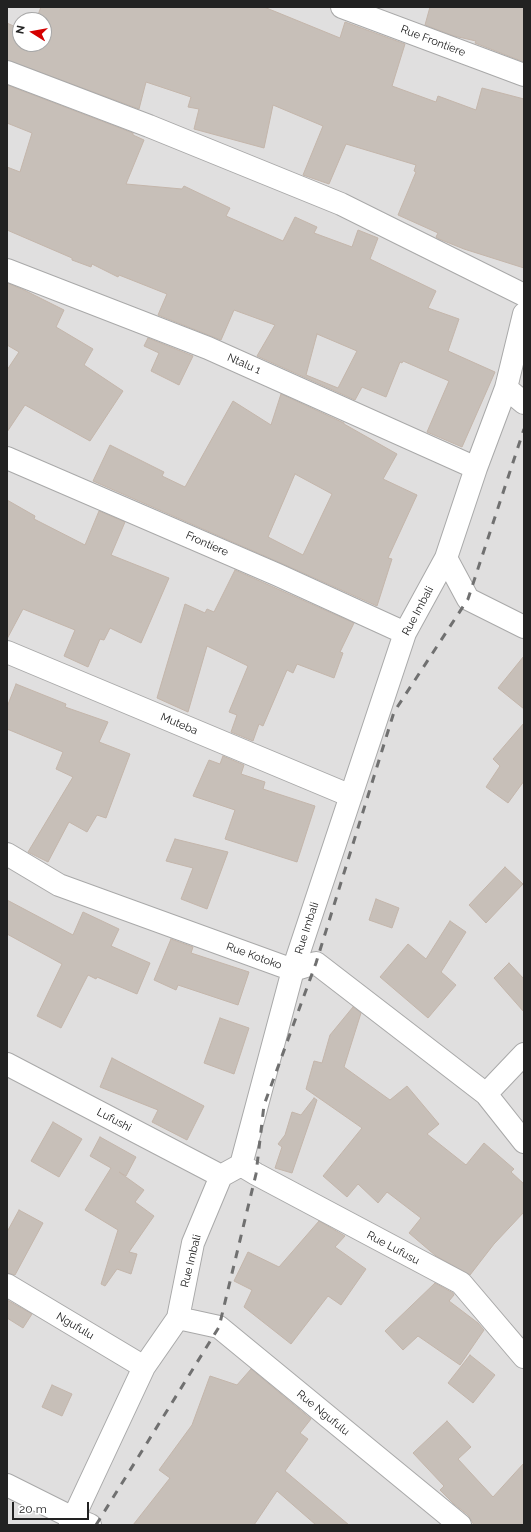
<!DOCTYPE html>
<html>
<head>
<meta charset="utf-8">
<style>
	body { margin:0 }
	#map { position:relative; width:531px; height:1532px; overflow:hidden; background:#f2efe9; font-family:Raleway,sans-serif }
	canvas { display:block }
	.frame { position:absolute; inset:0; border:8px solid #222; pointer-events:none }
	.north { position:absolute; left:12px; top:12px; width:40px; height:40px; box-sizing:border-box; background:#fff; border:1px solid #a7a7a7; border-radius:50%; rotate:281deg; font-size:11px; font-weight:700; line-height:16px; text-align:center; color:#222 }
	.north::after { content:''; display:block; margin:auto; width:14px; height:18px; background:#d40000; clip-path:polygon(50% 0,100% 100%,50% 72%,0 100%) }
	.scale { position:absolute; left:12px; top:1502px; width:77px; height:18px; box-sizing:border-box; border:2px solid #222; border-top:0; padding-left:5px; font-size:12px; line-height:14px; white-space:nowrap; color:#222; -webkit-text-stroke:3px #fff; paint-order:stroke }
</style>
</head>
<body>
<div id="map">
<canvas width="531" height="1532"></canvas>
<div class="frame"></div>
<div class="north">N</div>
<div class="scale">20 m</div>
</div>
<script>
const g = document.querySelector('canvas').getContext('2d');
g.lineJoin = 'round';
function paint(path, color) {
  g.fillStyle = color;
  g.fill(path, 'evenodd');
}
function shape(rows) {
  const path = new Path2D();
  for (const r of rows) {
    path.moveTo(r[0], r[1]);
    for (let i = 2; i < r.length; i += 2) path.lineTo(r[i], r[i + 1]);
  }
  return path;
}
function stroke(path, color, width, dash) {
  g.strokeStyle = color;
  g.lineWidth = width;
  g.lineCap = dash ? 'butt' : 'round';
  g.setLineDash(dash || []);
  g.stroke(path);
}
function write(font, color, halo, rows, align = 'center') {
  g.font = font + ' Raleway,sans-serif';
  g.lineWidth = 3.5;
  g.setLineDash([]);
  g.textBaseline = 'middle';
  g.strokeStyle = halo;
  g.fillStyle = color;
  for (const [text, x, y, turn = 0] of rows) {
    g.save();
    g.translate(x, y);
    g.rotate((+turn || 0) * Math.PI / 180);
    g.textAlign = isNaN(turn) ? turn : align;
    if (halo) g.strokeText(text, 0, 0);
    g.fillText(text, 0, 0);
    g.restore();
  }
}
const residential = shape([
	[7,7,524,7,524,1525,7,1525],
	[20,20,44,20,44,44,20,44]
]);
const building = shape([
	[41,7,264,7,340,38,345,22,405,44,392,86,436,102,438,96,476,110,482,88,524,99,524,268,464,249,439,239,436,237,438,233,398,215,416,172,414,171,416,165,346,144,329,184,303,175,323,126,273,105,264,148,194,129,199,109,188,107,191,97,146,82,139,109,7,60,7,23,20,29,20,44,44,44,44,20,36,20,41,7],
	[430,7,524,7,524,62,475,43,476,41,454,36,425,25,430,7],
	[7,85,133,133,133,135,144,140,126,184,182,189,184,186,230,208,226,216,283,241,295,217,317,227,314,233,352,247,358,230,378,238,370,259,436,291,428,308,459,319,448,351,495,372,462,447,427,432,449,381,403,361,402,363,400,362,386,397,362,387,355,400,257,356,275,325,234,310,221,340,158,315,167,294,119,275,118,277,92,264,91,267,72,260,72,258,7,230,7,167,20,172,32,133,7,123,7,85],
	[317,334,357,351,338,388,306,375,317,334],
	[7,283,24,290,64,310,56,327,93,349,84,365,123,391,90,441,25,405,7,432,7,370,19,352,7,345,7,283],
	[148,338,193,356,179,385,151,371,159,353,144,346,148,338],
	[281,394,344,423,344,424,397,454,383,479,417,495,388,558,392,559,377,606,283,564,93,481,110,445,164,472,162,476,185,487,233,401,271,425,281,394],
	[295,474,332,494,303,555,268,537,295,474],
	[7,500,35,516,34,519,85,545,99,511,125,522,111,555,169,578,141,643,110,628,104,640,100,639,88,667,64,656,75,630,23,609,7,639,7,500],
	[235,570,354,623,340,652,343,653,334,678,297,664,293,673,287,670,263,726,259,724,253,741,231,732,237,715,229,712,248,666,207,646,188,712,157,698,185,604,205,613,207,609,214,612,235,570],
	[524,656,524,709,498,688,524,656],
	[16,684,66,704,65,707,108,722,99,742,130,754,106,818,97,815,87,832,69,822,48,862,28,852,73,777,56,769,63,752,7,729,7,707,16,684],
	[524,723,524,781,508,803,486,787,500,766,493,759,524,723],
	[223,756,244,765,241,774,265,782,263,789,315,806,297,862,225,839,235,810,193,796,209,760,220,764,223,756],
	[175,839,228,852,207,909,181,899,193,868,166,861,175,839],
	[505,867,523,884,486,923,469,905,505,867],
	[376,899,399,908,392,928,369,920,376,899],
	[7,900,73,935,83,912,119,929,111,946,150,963,137,994,97,977,96,979,88,975,61,1028,37,1016,62,964,7,934,7,900],
	[450,921,466,932,441,972,456,985,428,1018,380,977,408,944,426,959,450,921],
	[171,939,193,947,191,953,249,972,238,1005,178,985,176,990,154,980,171,939],
	[509,963,524,979,524,1012,494,978,509,963],
	[353,1007,361,1013,344,1067,390,1100,407,1086,439,1124,427,1134,466,1165,484,1143,514,1169,511,1172,524,1184,524,1212,494,1244,470,1275,436,1256,409,1233,421,1218,387,1192,378,1203,358,1184,347,1197,323,1176,362,1128,306,1089,314,1061,322,1063,330,1035,353,1007],
	[220,1018,249,1028,234,1074,204,1063,220,1018],
	[112,1058,204,1106,187,1140,152,1122,158,1110,100,1087,112,1058],
	[314,1098,317,1100,292,1173,275,1168,282,1147,278,1144,285,1135,292,1112,301,1115,314,1098],
	[53,1122,82,1139,59,1177,31,1161,53,1122],
	[100,1137,136,1157,126,1176,119,1172,144,1190,135,1202,154,1216,129,1252,137,1254,131,1274,117,1269,105,1286,101,1284,118,1230,85,1210,111,1168,90,1156,100,1137],
	[19,1210,43,1223,15,1275,7,1273,7,1232,19,1210],
	[319,1221,345,1236,335,1247,366,1269,341,1305,328,1296,291,1344,244,1307,252,1290,234,1281,248,1252,279,1267,319,1221],
	[435,1283,453,1293,454,1295,449,1301,478,1323,484,1330,460,1365,418,1336,403,1350,385,1331,435,1283],
	[7,1300,32,1314,23,1328,7,1318,7,1300],
	[470,1355,495,1375,473,1403,448,1383,470,1355],
	[251,1369,311,1419,300,1433,308,1439,285,1471,349,1525,316,1525,277,1491,254,1525,133,1525,170,1478,159,1470,192,1425,210,1376,237,1385,251,1369],
	[52,1385,72,1394,62,1416,42,1407,52,1385],
	[447,1421,471,1447,458,1459,493,1497,524,1463,524,1525,474,1525,468,1515,454,1504,440,1490,444,1486,413,1453,447,1421]
]);
const minor = shape([
	[342,7,524,75],
	[7,72,149,126,341,204,524,295],
	[7,270,208,348,476,468],
	[506,388,524,403],
	[7,458,278,575,405,633],
	[446,558,468,599,524,627],
	[7,652,351,796],
	[7,854,59,885,293,970,316,963,486,1094,524,1142],
	[7,1064,221,1176],
	[486,1094,524,1054],
	[241,1165,256,1174,461,1283,524,1357],
	[7,1285,144,1367],
	[178,1318,219,1327,460,1525],
	[7,1485,73,1518,90,1525],
	[70,1525,144,1367,178,1318,193,1243,221,1176,241,1165,293,970,405,633,446,558,476,468,506,388,524,314]
]);
const rail = shape([
	[96,1525,219,1327,256,1174,264,1105,316,963,394,712,468,599,524,429]
]);
const streetNames = [
	["Rue Frontiere",433,41,21],
	["Ntalu 1",244,364,24],
	["Frontiere",207,544,24],
	["Rue Imbali",418,611,-62],
	["Muteba",179,724,23],
	["Rue Imbali",307,928,-72],
	["Rue Kotoko",254,956,20],
	["Lufushi",114,1120,28],
	["Rue Lufusu",393,1248,28],
	["Rue Imbali",191,1261,-76],
	["Ngufulu",75,1326,31],
	["Rue Ngufulu",323,1413,39]
];
paint(residential, '#e0dfdf');
paint(building, '#c7bfb8');
stroke(building, '#c4b6ab', 1);
stroke(minor, '#a9a9a9', 24);
stroke(minor, '#fff', 22);
stroke(rail, '#707070', 3, [8, 8]);
write('11px', '#222', '#fff', streetNames);
</script>
</body>
</html>
